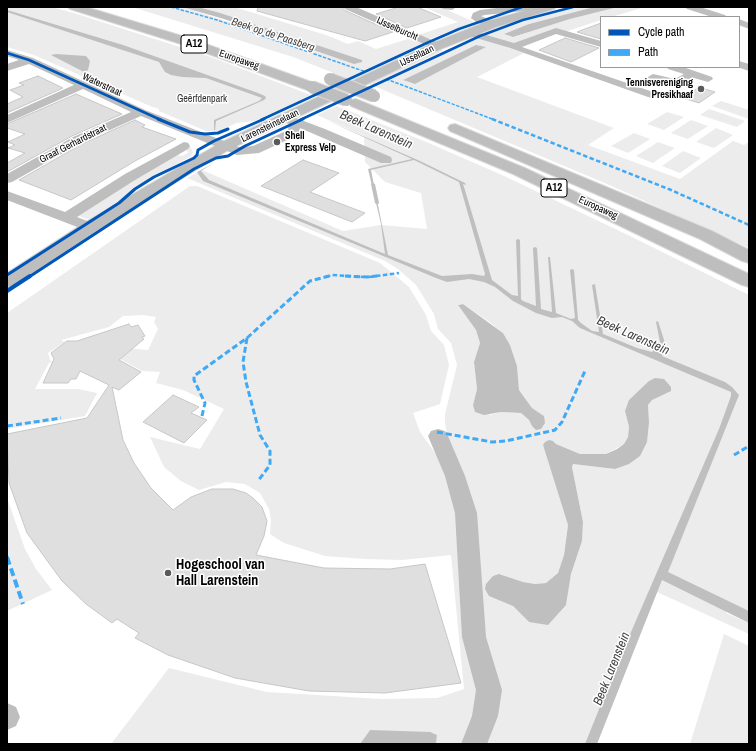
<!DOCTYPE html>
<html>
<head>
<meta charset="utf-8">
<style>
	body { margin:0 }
	#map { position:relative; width:756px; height:751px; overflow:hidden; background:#fff; font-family:"Archivo Narrow",sans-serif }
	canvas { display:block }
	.frame { position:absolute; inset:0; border:8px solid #000; pointer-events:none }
	.legend { position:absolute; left:600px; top:16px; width:140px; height:52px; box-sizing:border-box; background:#fff; border:1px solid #999; margin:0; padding:5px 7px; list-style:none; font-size:12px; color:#000 }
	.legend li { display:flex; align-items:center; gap:8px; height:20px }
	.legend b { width:20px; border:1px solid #999 }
</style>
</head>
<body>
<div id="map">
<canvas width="756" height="751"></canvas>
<div class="frame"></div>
<ul class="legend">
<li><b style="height:5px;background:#0057b8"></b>Cycle path</li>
<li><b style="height:5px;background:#3fa9f5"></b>Path</li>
</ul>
</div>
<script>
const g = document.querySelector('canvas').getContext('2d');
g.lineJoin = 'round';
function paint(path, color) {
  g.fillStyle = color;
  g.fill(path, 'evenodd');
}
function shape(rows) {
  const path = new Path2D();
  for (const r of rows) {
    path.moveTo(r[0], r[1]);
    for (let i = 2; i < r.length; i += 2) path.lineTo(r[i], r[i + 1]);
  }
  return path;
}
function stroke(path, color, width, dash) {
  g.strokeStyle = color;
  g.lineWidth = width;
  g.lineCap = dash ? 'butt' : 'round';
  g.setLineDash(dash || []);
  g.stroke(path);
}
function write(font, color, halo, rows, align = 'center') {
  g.font = font + ' "Archivo Narrow",sans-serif';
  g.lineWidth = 3;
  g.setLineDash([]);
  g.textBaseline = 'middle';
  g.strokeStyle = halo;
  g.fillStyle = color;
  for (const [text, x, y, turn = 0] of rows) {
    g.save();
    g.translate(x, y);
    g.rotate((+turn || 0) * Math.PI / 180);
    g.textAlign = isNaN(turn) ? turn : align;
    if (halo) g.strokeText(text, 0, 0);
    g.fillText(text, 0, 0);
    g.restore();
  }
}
const green = shape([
	[7,7,52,7,77,14,211,57,311,95,255,121,237,123,218,131,206,131,159,111,159,109,150,106,34,55,7,47],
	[132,7,182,7,311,48,362,60,198,7,234,7,326,35,348,44,358,41,376,49,411,38,423,43,349,79,293,57],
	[424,7,441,7,474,22,430,39,418,35,458,22],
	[577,7,594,7,529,24,504,34,513,37,570,19,618,7,645,7,611,17,601,17,601,20,565,32,519,43,512,44,485,35,529,20],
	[479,38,524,53,477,77,614,128,588,145,680,179,733,141,744,145,749,142,749,248,607,184,374,86],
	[476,45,486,47,415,84,403,80],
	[440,49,443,51,398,73,371,85,368,84],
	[721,101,749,110,749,119,712,106],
	[337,106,424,141,502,175,630,236,749,295,749,611,733,604,726,613,749,623,749,634,657,592,594,744,482,744,490,719,445,422,445,414,457,365,451,343,438,329,434,314,416,285,398,269,385,261,187,178,202,170,343,231,381,225,427,229,421,193,385,182,365,162,364,136,317,115],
	[460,304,463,304,491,323,503,333,510,345,517,366,519,390,532,408,544,416,532,426,529,420,521,413,501,412,490,415,473,405,477,389,474,362,480,343,476,330,458,305],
	[671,387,652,400,648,405,649,422,615,469,573,464,572,467,583,522,582,541,571,574,566,605,529,622,513,606,499,574,523,582,535,584,546,583,558,573,564,555,568,525,543,445,553,441,556,444,580,454,606,454,624,444,628,437,629,427,625,411],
	[709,109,745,121,737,127,700,115],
	[667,112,684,117,664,130,647,124],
	[691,120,708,126,688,139,671,133],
	[716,128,733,135,714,148,696,142],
	[634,133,650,139,628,153,611,146],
	[188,142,193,152,191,156,135,188,124,198,91,218,87,219,76,215,141,173,176,155,182,156,188,153,185,143],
	[658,142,675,148,653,163,636,156],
	[683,151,701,158,680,173,662,166],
	[190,186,197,186,380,263,409,287,426,315,431,331,444,345,449,365,440,404,413,413,420,432,436,454,448,477,460,514,481,691,465,744,436,744,437,735,370,730,360,744,111,744,169,668,267,692,382,699,437,698,464,689,451,555,402,560,365,559,325,556,284,543,270,534,271,520,269,509,260,493,245,484,226,482,199,490,181,481,164,467,150,437,200,449,224,409,183,390,156,383,160,372,142,371,120,359,125,355,127,348,148,350,158,329,154,322,156,317,143,315,123,316,109,327,61,340,65,342,48,353,50,360,53,362,49,363,35,389,78,389,97,393,85,416,7,429,7,313],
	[7,498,25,549,36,569,52,590,7,611],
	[724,634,749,646,749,744,690,744]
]);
const water = shape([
	[182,7,198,7,220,13,362,60,362,62,354,64,224,19],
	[594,7,618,7,570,19,513,37,504,34,529,24],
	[7,10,123,45,258,93,265,96,266,98,264,100,216,121,215,130,214,130,214,120,259,101,262,98,206,78,182,77,171,75,165,72,159,62,7,12],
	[476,45,486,47,415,84,403,80],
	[56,54,86,56,90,61,88,70,84,72,51,55],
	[324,119,420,161,465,183,466,185,463,184,464,187,492,280,512,295,518,296,516,240,518,239,520,240,521,299,523,301,536,306,533,248,535,247,537,248,541,309,552,312,548,257,550,257,556,313,571,319,575,318,570,270,572,269,574,270,578,320,581,323,592,331,599,332,592,285,595,284,603,334,637,348,652,352,653,351,652,347,660,342,656,322,658,321,664,340,665,350,662,356,725,382,732,387,738,394,739,395,668,572,749,611,749,623,662,580,597,744,585,744,618,662,719,429,731,396,731,392,580,328,572,321,562,317,552,318,536,313,513,301,495,287,484,282,469,279,447,282,436,278,208,183,203,181,197,172,214,163,201,171,209,180,385,254,381,224,368,169,412,159],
	[414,160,459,182,485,274,484,276,472,274,442,276,388,255,371,170],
	[463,304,503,333,510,345,517,366,519,390,532,408,544,416,545,423,541,429,536,430,532,426,529,420,521,413,501,412,484,415,475,412,473,405,477,389,474,362,480,343,476,330,458,305],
	[655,378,664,379,671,387,671,391,652,400,648,405,649,422,647,442,640,456,629,464,615,469,573,464,572,467,583,522,582,541,571,574,566,605,548,625,529,622,513,606,489,596,485,589,486,584,493,576,499,574,523,582,535,584,546,583,558,573,564,555,568,525,543,445,545,442,549,440,553,441,556,444,580,454,606,454,617,449,624,444,628,437,629,427,625,411,629,400,649,381],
	[370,730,430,732,437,735,436,744,360,744]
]);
const stream = shape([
	[372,183,373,183,375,184,379,203,378,204,376,204,375,203,371,184,372,183]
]);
const building = shape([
	[258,7,342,7,344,10,393,32,365,41,257,11,258,7],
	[399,7,417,7,441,17,407,28,376,14,399,7],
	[601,23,601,39,577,32,582,30,601,23],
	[565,38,599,48,571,62,539,50,565,38],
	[38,76,63,88,7,113,7,104,23,97,10,90,24,85,19,83,38,76],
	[699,87,715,92,699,103,683,98,699,87],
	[76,94,122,114,72,136,7,172,7,163,25,153,8,148,15,145,8,142,25,134,7,128,7,124,76,94],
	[135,120,145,125,142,127,176,139,135,161,71,200,19,180,82,144,135,120],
	[303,160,339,173,310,192,365,213,352,222,261,186,303,160],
	[129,324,131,327,138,325,145,336,142,337,144,339,119,360,141,372,119,390,112,387,123,440,134,463,151,488,173,510,191,497,212,489,233,489,246,493,253,498,262,507,267,521,264,536,256,555,324,568,390,569,425,564,461,683,385,693,309,691,235,678,168,655,135,638,139,633,117,619,112,623,86,604,62,581,27,533,9,483,7,434,87,418,109,385,80,371,76,379,71,379,68,383,43,383,54,359,51,353,67,341,77,341,129,324],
	[173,395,199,407,191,413,207,420,184,443,143,422,173,395]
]);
const minor = shape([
	[343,7,356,7,441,44,442,46,437,49,433,48,345,9,343,7],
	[441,7,457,7,452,10,443,9,441,7],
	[505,7,538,7,533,10,485,15,481,16,495,22,497,24,495,26,492,27,476,22,471,18,473,13,480,10,505,7],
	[685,7,700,7,725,15,727,17,712,17,687,9,685,7],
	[739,19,749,23,749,29,739,25,739,19],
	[556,28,601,41,601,47,556,34,522,47,656,93,658,95,656,97,652,98,648,97,510,48,466,35,464,33,469,30,514,43,556,28],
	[7,50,33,58,145,110,239,147,253,146,288,130,289,124,281,121,279,118,281,115,285,114,325,129,391,157,392,160,391,163,381,163,300,128,298,135,259,153,237,155,141,116,81,143,12,182,7,183,7,174,73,137,131,112,83,89,7,123,7,115,74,85,29,64,7,71,7,64,19,60,7,56,7,50],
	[739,61,749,64,749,71,737,67,739,67,739,61],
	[667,67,683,67,712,77,713,79,708,82,694,78,681,84,671,85,649,79,648,77,653,74,675,79,684,74,668,69,667,67],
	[184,142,188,143,190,146,188,149,135,180,77,217,95,224,97,227,95,230,90,231,85,230,7,200,7,191,65,212,125,174,184,142],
	[438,429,445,431,448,436,465,476,477,513,486,637,502,690,498,716,487,744,461,744,472,716,476,690,462,637,455,513,445,476,428,436,431,431,438,429],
	[7,703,16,707,20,717,16,726,7,730,7,703]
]);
const major = shape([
	[538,7,556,7,554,9,496,27,441,49,230,149,96,231,14,285,7,287,7,273,84,223,220,143,433,43,488,21,538,7]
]);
const highway = shape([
	[68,7,86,7,192,39,317,84,319,87,317,90,307,90,184,45,70,9,68,7],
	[356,99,525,168,749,274,749,287,742,285,513,174,351,106,349,103,351,100,356,99],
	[455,124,712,231,749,250,749,263,742,261,700,239,450,131,448,128,450,125,455,124]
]);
const highwayBridge = shape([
	[330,79,374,96],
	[312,87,346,100]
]);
const quietFar3 = shape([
	[171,7,217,20,366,72],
	[386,79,495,120]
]);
const quietFar2 = shape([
	[492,119,671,190,749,225],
	[326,277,332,275,363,277],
	[369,277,399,273]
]);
const quietFar1 = shape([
	[345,276,367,277,377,276],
	[247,338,243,362,246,382,260,435,270,451,270,465,258,481],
	[202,416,205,403,194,380,194,376,247,338,310,281,329,276],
	[7,426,61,418],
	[437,432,492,442,506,441,555,430,562,422,585,371],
	[734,455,749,446]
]);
const quiet = shape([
	[7,557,23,604]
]);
const cyclewayFar2 = shape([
	[7,53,29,60,161,120],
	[261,120,429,42,459,29,522,7],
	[300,120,480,36,523,20,573,7]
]);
const cyclewayFar1 = shape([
	[158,119,190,132,205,134,218,133,228,129],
	[7,275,119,203,135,189,154,177,194,158,197,155,198,150,214,141,264,119],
	[29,277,194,169,216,158,228,156,245,146,303,119]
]);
const cycleway = shape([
	[7,291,30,276]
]);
const markers = [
	[701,89,4,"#595959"],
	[277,142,4,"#595959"],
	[168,573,4,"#595959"]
];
const farStreetnames = [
	["IJsselburcht",397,29,24],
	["IJssellaan",417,56,-26],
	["Europaweg",239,60,19],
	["Waterstraat",102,85,25],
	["Larensteinselaan",270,126,-26],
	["Graaf Gerhardstraat",73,144,-27],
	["Europaweg",598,208,25]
];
const farPoinames = [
	["Tennisvereniging",693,83],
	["Presikhaaf",693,95],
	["Shell",285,136,"left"],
	["Express Velp",285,148,"left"]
];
const farParknames = [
	["Geërfdenpark",202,99]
];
const farWaternames = [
	["Beek op de Paasberg",273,35,18]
];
const shields = [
	[194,44,26],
	[554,188,26]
];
const shieldNames = [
	["A12",194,44],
	["A12",554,188]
];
const waterNames = [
	["Beek Larenstein",376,130,24],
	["Beek Larenstein",633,336,24],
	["Beek Larenstein",612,669,-68]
];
const nearPoinames = [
	["Hogeschool van",176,565],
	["Hall Larenstein",176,581]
];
paint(green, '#ececec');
paint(water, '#bfbfbf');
paint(stream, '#bfbfbf');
paint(building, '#dfdfdf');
stroke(building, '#c7c7c7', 1);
stroke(major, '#dbdbdb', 2);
stroke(highway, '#dbdbdb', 2);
paint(minor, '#bebebe');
paint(major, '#bebebe');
paint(highway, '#bebebe');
stroke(highwayBridge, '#dbdbdb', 14, []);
stroke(highwayBridge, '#bebebe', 12);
stroke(quietFar3, '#3fa9f5', 1.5, [3.5, 1.5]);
stroke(quietFar2, '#3fa9f5', 2.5, [4.5, 2.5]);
stroke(quietFar1, '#3fa9f5', 3, [6, 3]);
stroke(quiet, '#3fa9f5', 4, [8, 4]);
stroke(cyclewayFar2, '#0057b8', 2.5);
stroke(cyclewayFar1, '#0057b8', 3);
stroke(cycleway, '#0057b8', 4);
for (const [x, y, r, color] of markers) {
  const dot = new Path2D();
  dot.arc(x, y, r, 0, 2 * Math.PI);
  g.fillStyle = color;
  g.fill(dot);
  stroke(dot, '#fff', 1.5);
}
write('10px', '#000', '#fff', farStreetnames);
write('bold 10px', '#000', '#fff', farPoinames, 'right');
write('10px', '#333', '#fff', farParknames);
write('italic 11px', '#444', '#fff', farWaternames);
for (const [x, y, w] of shields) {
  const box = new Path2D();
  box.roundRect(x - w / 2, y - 9, w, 18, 3);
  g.fillStyle = '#fff';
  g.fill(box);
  stroke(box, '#000', 1);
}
write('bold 11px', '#000', null, shieldNames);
write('italic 13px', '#444', '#fff', waterNames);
write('bold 14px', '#000', '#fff', nearPoinames, 'left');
</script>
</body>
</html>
